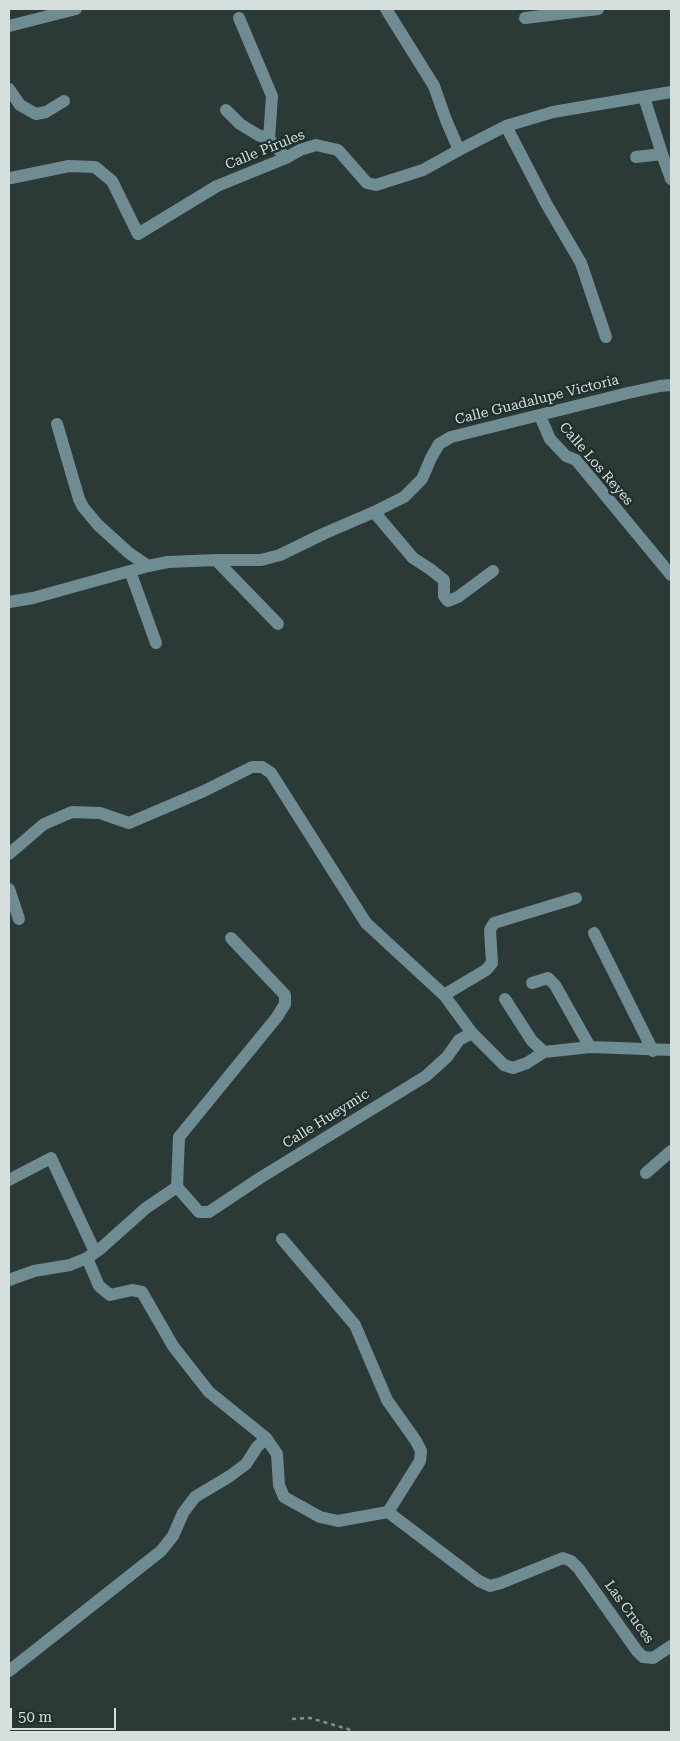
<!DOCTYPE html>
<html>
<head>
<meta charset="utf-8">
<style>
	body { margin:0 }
	#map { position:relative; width:680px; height:1741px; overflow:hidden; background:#2b3a37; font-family:"Roboto Serif",serif }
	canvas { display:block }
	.frame { position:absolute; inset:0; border:10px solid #d5dfdd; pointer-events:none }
	.scale { position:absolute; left:10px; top:1708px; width:106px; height:22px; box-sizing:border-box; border:2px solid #d5dfdd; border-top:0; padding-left:6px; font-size:15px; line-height:18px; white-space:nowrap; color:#d5dfdd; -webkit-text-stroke:4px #21302d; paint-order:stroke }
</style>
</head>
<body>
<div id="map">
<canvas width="680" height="1741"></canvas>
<div class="frame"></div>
<div class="scale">50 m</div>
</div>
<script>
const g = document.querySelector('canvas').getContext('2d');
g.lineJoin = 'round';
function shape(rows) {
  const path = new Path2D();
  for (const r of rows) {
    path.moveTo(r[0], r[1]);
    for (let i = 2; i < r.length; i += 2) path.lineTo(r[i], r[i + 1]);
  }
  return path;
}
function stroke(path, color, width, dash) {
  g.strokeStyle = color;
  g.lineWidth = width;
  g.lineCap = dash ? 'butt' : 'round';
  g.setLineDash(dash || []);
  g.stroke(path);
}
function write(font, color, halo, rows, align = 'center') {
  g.font = font + ' "Roboto Serif",serif';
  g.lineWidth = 5;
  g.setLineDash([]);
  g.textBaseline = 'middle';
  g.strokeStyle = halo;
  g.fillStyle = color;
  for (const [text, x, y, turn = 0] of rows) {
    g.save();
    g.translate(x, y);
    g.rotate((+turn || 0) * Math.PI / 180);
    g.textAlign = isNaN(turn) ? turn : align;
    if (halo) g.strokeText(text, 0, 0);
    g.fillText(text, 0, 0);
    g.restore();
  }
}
const path = shape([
	[292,1719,310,1718,348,1729,354,1732]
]);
const minor = shape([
	[386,9,434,86,446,120,459,150],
	[239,18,272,96,269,139,286,158],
	[525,18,598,9],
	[9,26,76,9],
	[9,89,20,105,36,114,46,112,64,101],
	[226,110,240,124,258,135,269,139],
	[506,126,547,205,581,263,606,337],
	[662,154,671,179],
	[636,157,662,154,644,97],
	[11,178,69,166,95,167,112,181,138,234,217,186,286,158,300,150,316,145,338,150,367,183,376,185,423,170,459,150,506,126,553,112,671,92],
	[540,416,550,439,566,456,576,460,671,575],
	[57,424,79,499,83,507,98,525,129,553,148,566],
	[374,512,413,558,430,569,444,580,444,596,448,601,458,597,493,571],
	[216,560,278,624],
	[130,571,156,643],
	[9,602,33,598,148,566,168,562,216,560,261,560,280,555,323,534,374,512,404,497,422,479,431,458,439,444,451,437,628,393,660,386,671,385],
	[9,854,44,824,72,812,100,813,129,823,204,791,252,767,262,767,271,773,366,923,444,995,472,1033],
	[9,889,19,919],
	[594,933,653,1051],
	[532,983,548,978,555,985,590,1047],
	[444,995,486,970,492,963,490,930,494,923,576,898],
	[505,999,532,1041,544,1052],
	[646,1173,671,1151],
	[9,1180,51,1158,95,1252],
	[177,1187,179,1137,277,1017,285,1004,285,995,231,938],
	[282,1239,355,1325,387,1400,416,1441,421,1451,420,1461,388,1512],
	[87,1258,99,1286,110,1295,132,1290,142,1292,173,1346,209,1392,266,1438,277,1454,279,1485,284,1497,320,1517,338,1521,388,1512,479,1581,490,1586,501,1583,563,1558,571,1561,579,1569,637,1651,643,1657,653,1658,671,1646],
	[9,1280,34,1271,70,1265,87,1258,100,1249,146,1208,177,1187,199,1212,209,1212,260,1178,426,1076,447,1057,459,1040,472,1033,504,1065,513,1068,527,1063,544,1052,590,1047,671,1050],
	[9,1671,161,1551,173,1536,183,1513,195,1497,230,1476,246,1464,257,1447,266,1438]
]);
const streetNames = [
	["Calle Pirules",265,150,-22],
	["Calle Guadalupe Victoria",537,400,-14],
	["Calle Los Reyes",596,464,49],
	["Calle Hueymic",326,1119,-32],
	["Las Cruces",629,1612,54]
];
stroke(path, '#84908e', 2.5, [4, 4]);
stroke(minor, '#6f8c92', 12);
write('14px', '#d5dfdd', '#21302d', streetNames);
</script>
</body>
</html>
